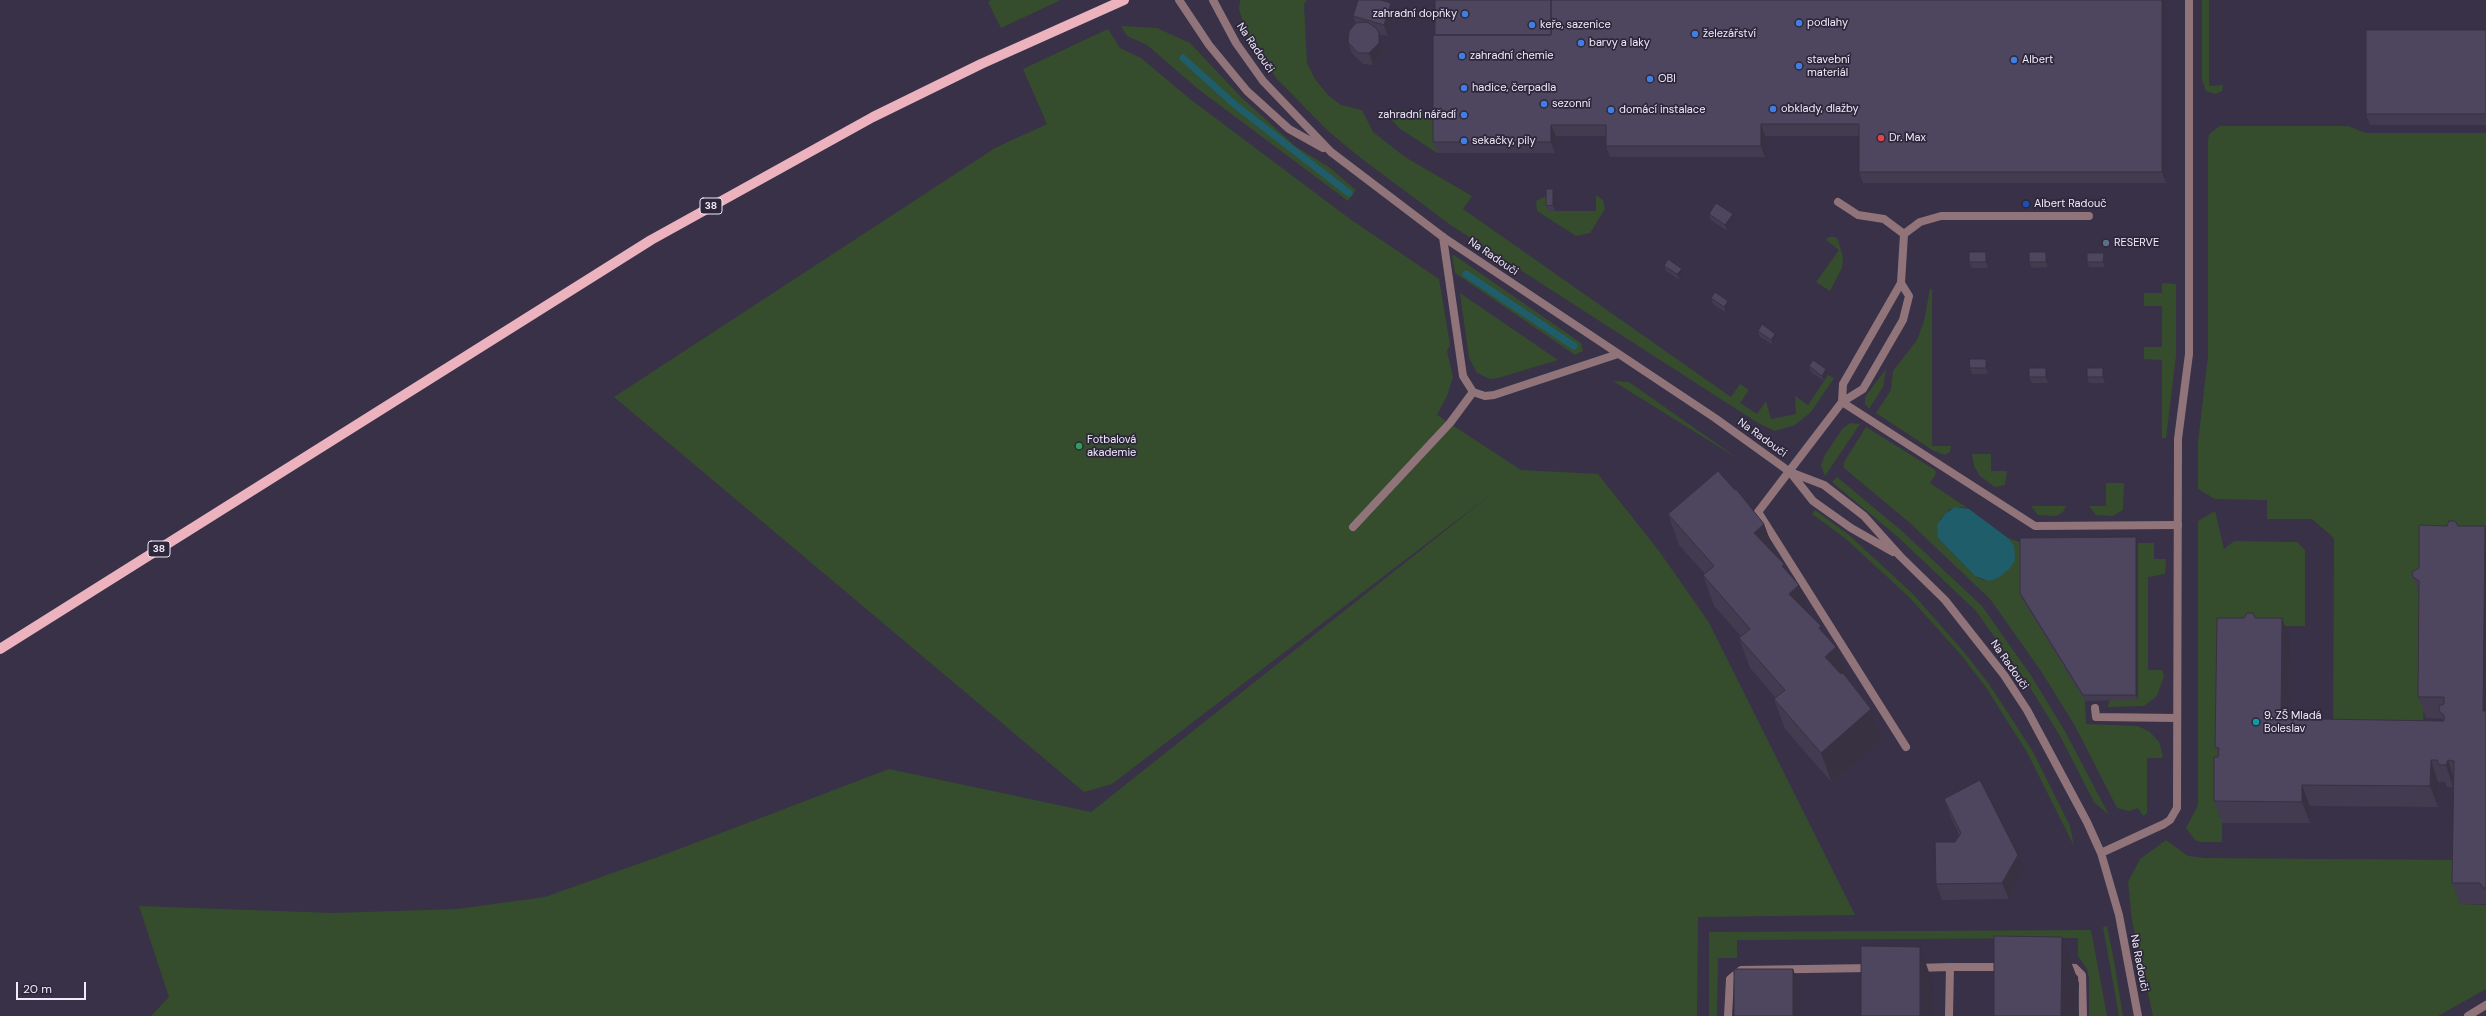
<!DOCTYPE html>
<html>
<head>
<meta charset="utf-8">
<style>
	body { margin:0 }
	#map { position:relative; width:2486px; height:1016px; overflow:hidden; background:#383147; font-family:"DM Sans",sans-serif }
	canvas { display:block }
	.scale { position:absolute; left:16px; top:982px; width:70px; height:18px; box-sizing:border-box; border:2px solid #efebf9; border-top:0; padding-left:5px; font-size:12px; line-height:14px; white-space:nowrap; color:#efebf9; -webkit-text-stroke:3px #2e273c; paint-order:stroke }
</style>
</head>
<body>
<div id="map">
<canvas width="2486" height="1016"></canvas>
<div class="scale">20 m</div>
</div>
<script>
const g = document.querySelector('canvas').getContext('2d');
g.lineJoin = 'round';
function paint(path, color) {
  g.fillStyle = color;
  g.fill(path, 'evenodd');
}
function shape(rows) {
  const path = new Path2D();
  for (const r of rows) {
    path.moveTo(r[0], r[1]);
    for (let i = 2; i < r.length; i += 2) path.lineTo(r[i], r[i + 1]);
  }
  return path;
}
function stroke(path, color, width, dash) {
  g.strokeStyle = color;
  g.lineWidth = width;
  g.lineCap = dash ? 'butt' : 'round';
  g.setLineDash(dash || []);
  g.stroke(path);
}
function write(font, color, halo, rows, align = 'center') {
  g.font = font + ' "DM Sans",sans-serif';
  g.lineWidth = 3.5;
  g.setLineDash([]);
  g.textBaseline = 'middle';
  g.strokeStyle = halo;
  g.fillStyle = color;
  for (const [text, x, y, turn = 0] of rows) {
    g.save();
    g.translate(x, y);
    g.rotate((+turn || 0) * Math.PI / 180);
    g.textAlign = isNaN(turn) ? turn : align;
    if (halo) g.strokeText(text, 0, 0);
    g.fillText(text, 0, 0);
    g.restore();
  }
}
const green = shape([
	[991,0,1061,0,1001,28,988,2],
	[1240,0,1307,0,1304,4,1307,63,1315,79,1328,95,1341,105,1362,110,1373,132,1405,157,1472,196,1463,209,1731,397,1740,384,1749,390,1740,403,1757,414,1766,401,1771,419,1796,414,1795,396,1808,405,1828,375,1834,378,1811,412,1795,425,1775,431,1758,423,1452,226,1362,159,1328,131,1277,79,1247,36,1239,9],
	[2202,0,2209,0,2209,86,2223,85,2222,91,2215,94,2206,91,2202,80],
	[1121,26,1157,28,1190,43,1241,97,1273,126,1295,146,1329,167,1356,190,1348,201,1198,89,1147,45,1127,36],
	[1108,29,1120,48,1141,58,1190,99,1350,219,1439,279,1450,345,1447,351,1453,377,1447,396,1437,415,1521,470,1598,474,1659,551,1708,621,1855,915,1698,917,1697,1016,151,1016,169,997,139,906,333,913,457,909,545,897,666,854,889,769,1091,812,1494,492,1112,784,1084,792,614,397,995,148,1047,124,1023,69],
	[1389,110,1437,112,1437,153,1399,128,1391,119],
	[2220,126,2348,126,2366,133,2486,133,2486,545,2419,592,2419,599,2425,604,2423,739,2333,737,2334,538,2312,519,2267,519,2267,500,2215,499,2198,489,2198,442,2208,356,2208,142,2209,134],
	[1548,195,1548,211,1596,211,1596,195,1603,200,1605,209,1590,233,1576,236,1537,211,1536,201],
	[1829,237,1835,237,1838,240,1843,257,1842,268,1830,291,1816,282,1839,250,1826,240],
	[1454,255,1581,343,1583,351,1575,355,1455,273,1452,256],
	[2162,283,2176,284,2176,356,2166,438,2162,438,2162,360,2144,359,2144,347,2162,347,2162,306,2144,306,2144,293,2162,293],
	[1930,289,1932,289,1932,446,1951,446,1950,452,1945,455,1934,451,1876,413,1891,390,1893,371,1917,340,1924,321],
	[1460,293,1558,360,1498,378,1490,379,1477,373,1469,358],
	[1886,369,1883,387,1869,409,1865,404,1865,397],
	[1613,381,1629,382,1740,460],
	[1850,423,1860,424,1825,476,1821,465,1825,455,1843,428],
	[1866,427,1935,470,1936,474,1930,483,1969,509,1961,507,1950,509,1945,514,1940,520,1938,538,1975,576,1983,580,2014,545,2008,538,2022,543,2085,701,2086,724,2138,726,2150,732,2159,742,2163,756,2162,758,2147,758,2147,813,2143,816,2138,808,2129,811,2117,808,2075,726,2041,671,1990,599,1910,523,1844,468,1844,462],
	[1972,454,1991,454,1991,471,2007,471,2005,485,1995,487,1980,476,1974,466],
	[1837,477,1903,532,1982,606,2032,677,2066,733,2109,815,2094,802,2060,736,2026,681,1976,611,1898,537,1832,482],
	[2106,483,2124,483,2123,510,2113,516,2096,515,2089,506,2106,506],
	[2031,506,2066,506,2063,512,2056,516,2038,515],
	[1815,510,1849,535,1913,594,1964,652,1989,684,2032,750,2070,826,2074,846,2027,752,1985,686,1961,655,1909,597,1846,539,1812,514],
	[2215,511,2224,549,2234,541,2297,542,2305,550,2305,626,2224,627,2222,842,2201,842,2195,840,2186,828,2198,805,2198,521],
	[2138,543,2154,543,2154,559,2166,559,2165,574,2148,577,2148,670,2162,670,2164,676,2157,696,2144,706,2108,707],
	[2166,840,2188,856,2205,858,2461,860,2460,904,2486,905,2486,989,2438,1016,2153,1016,2132,921,2128,882,2140,859],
	[2107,926,2114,961,2123,1016,2119,1016,2103,927],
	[2091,930,2107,1016,2089,1016,2089,979,2087,969,2078,956,2078,938,1737,940,1737,958,1718,958,1717,1016,1709,1016,1709,932]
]);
const water = shape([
	[1955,507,1969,509,2008,538,2014,545,2015,560,2010,568,1998,578,1989,581,1975,576,1938,538,1937,525,1945,514]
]);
const stream = shape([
	[1183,58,1234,104,1349,193],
	[1466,274,1574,346]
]);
const service = shape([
	[1838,202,1858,215,1884,219,1904,234],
	[1901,283,1909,296,1903,320,1863,389,1842,402,1758,512,1906,747],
	[1473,392,1485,396,1494,395,1618,354],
	[1842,402,1843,384,1901,283,1904,234,1920,222,1941,216,2089,216],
	[1842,402,2035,526,2178,525],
	[1353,527,1450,423,1473,392,1463,376,1443,237],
	[2095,708,2096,717,2177,718],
	[1950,967,2005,967],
	[2062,967,2075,968,2082,975,2083,1016],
	[1917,968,1950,967,1949,1016],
	[1728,1016,1730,979,1741,970,1871,968]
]);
const minor = shape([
	[1179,0,1209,45,1247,91,1289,129,1323,148],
	[1213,0,1236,43,1263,81,1331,152,1443,237,1715,418,1790,472,1824,485,1864,516,1900,556,1945,600,2004,675,2027,710,2087,822,2101,853,2119,915,2138,1016],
	[1790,472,1813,501,1851,528,1893,552],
	[2101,853,2164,824,2170,820,2177,808,2178,439,2189,354,2189,0],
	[2468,1016,2486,1005]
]);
const primary = shape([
	[0,649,651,240,873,117,981,64,1124,0]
]);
const wall = shape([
	[1435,0,2166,0,2166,183,1863,183,1859,172,1859,136,1765,136,1765,157,1610,157,1606,146,1606,136,1556,136,1555,153,1437,153,1433,142],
	[1391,3,1395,14,1388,36,1379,34,1383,44,1383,54,1373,65,1363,64,1352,53,1348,42,1356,24,1353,16],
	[2486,30,2486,125,2370,125,2366,114],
	[1555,195,1555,211,1548,211,1546,206],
	[1709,214,1733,214,1735,219,1727,231,1711,220],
	[1986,252,1988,258,1988,268,1972,268,1969,262],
	[2046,252,2048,258,2048,267,2032,268,2029,262],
	[2104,253,2106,258,2105,267,2089,267,2087,262],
	[1664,266,1682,269,1684,274,1680,280,1666,271],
	[1711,298,1730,307,1726,313,1713,304],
	[1758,331,1775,334,1777,339,1773,345,1760,337],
	[1986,359,1988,365,1988,374,1972,374,1970,368],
	[1809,366,1826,369,1828,375,1824,381,1811,372],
	[2105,373,2105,383,2089,383,2087,377],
	[2048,374,2048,383,2032,383,2029,377],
	[1668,514,1764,524,1775,554,1784,564,1786,570,1810,615,1823,632,1847,678,1871,709,1882,739,1832,783,1785,729,1774,699,1776,698,1750,668,1739,638,1741,636,1714,606,1703,575,1705,574,1679,545],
	[2458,526,2486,529,2486,904,2460,904,2452,883,2454,786,2453,787,2447,787,2445,782,2438,782,2438,807,2310,806,2310,823,2222,823,2214,801,2219,755,2215,747,2255,618,2290,640,2289,719,2443,721,2442,719,2426,718,2418,697,2419,593,2413,577,2419,568],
	[2138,543,2138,700,2085,701,2022,599,2020,593],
	[1944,799,2024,872,2009,899,1942,900,1936,884,1955,842,1959,835,1950,815]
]);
const shadedWall = shape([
	[2162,0,2166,0,2166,183,2162,172],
	[1391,3,1395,14,1388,36,1384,25],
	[1379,33,1383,44,1383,54,1373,65,1369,53],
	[1761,124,1765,136,1765,157,1761,146],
	[1551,125,1556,136,1555,153,1551,142],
	[1553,189,1555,195,1555,211,1553,205],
	[1733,214,1735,219,1727,231,1725,225],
	[1986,252,1988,258,1988,268,1986,262],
	[2046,252,2048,258,2048,267,2046,262],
	[2104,253,2106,258,2105,267,2103,262],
	[1682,269,1684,274,1680,280,1677,274],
	[1728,301,1730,307,1726,313,1724,307],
	[1775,334,1777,339,1773,345,1771,340],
	[1986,359,1988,365,1988,374,1986,368],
	[2046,368,2048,374,2048,383,2046,377],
	[2103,368,2105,373,2105,383,2103,377],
	[1826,369,1828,375,1824,381,1822,376],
	[1764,524,1775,554,1764,563,1754,533],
	[2485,526,2486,529,2486,719,2483,711],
	[2136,537,2138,543,2138,700,2136,695],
	[1784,564,1793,590,1799,585,1810,615,1789,594,1782,566],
	[2282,618,2290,640,2289,741,2281,719],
	[1821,626,1830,652,1836,647,1847,677,1836,687,1825,657,1819,628],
	[1871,709,1882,739,1832,783,1821,753],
	[2431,760,2438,782,2438,807,2430,786],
	[2448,760,2455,782,2453,787,2446,765],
	[2302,785,2310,806,2310,823,2302,802],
	[2018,855,2024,872,2009,899,2002,883],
	[2062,937,2079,983,2078,1016,2061,1016],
	[1920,947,1934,986,1934,1016,1920,1016],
	[1793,969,1799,986,1799,1016,1793,1016]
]);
const building = shape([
	[1358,0,1381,0,1391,3,1384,25,1353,16,1358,0],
	[1435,0,1551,0,1551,35,1435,35,1435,0],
	[1551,0,2162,0,2162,172,1859,172,1859,124,1761,124,1761,146,1606,146,1606,125,1551,125,1551,142,1433,142,1433,35,1551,35,1551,0],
	[1367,22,1376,28,1379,33,1379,43,1369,53,1358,53,1348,42,1349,31,1356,23,1367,22],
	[2366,30,2486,30,2486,114,2366,114,2366,30],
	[1546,189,1553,189,1553,205,1546,206,1546,189],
	[1716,203,1733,214,1725,225,1709,214,1716,203],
	[1969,252,1986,252,1986,262,1969,262,1969,252],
	[2029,252,2046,252,2046,262,2029,262,2029,252],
	[2087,253,2104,253,2103,262,2087,262,2087,253],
	[1668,259,1682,269,1677,274,1664,266,1668,259],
	[1715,292,1728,301,1724,307,1711,298,1715,292],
	[1762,324,1775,334,1771,340,1758,331,1762,324],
	[1969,359,1986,359,1986,368,1970,368,1969,359],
	[1813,360,1826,369,1822,376,1809,366,1813,360],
	[2029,368,2046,368,2046,377,2029,377,2029,368],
	[2087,368,2103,368,2103,377,2087,377,2087,368],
	[1718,471,1735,490,1736,489,1764,524,1754,533,1784,564,1782,566,1799,585,1789,594,1821,626,1819,628,1836,647,1825,657,1841,674,1843,673,1871,709,1821,753,1774,699,1785,690,1739,638,1750,629,1703,575,1714,566,1668,514,1718,471],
	[2449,521,2455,521,2458,526,2485,526,2483,711,2486,711,2486,888,2483,888,2480,883,2452,883,2454,761,2448,760,2446,765,2439,765,2437,760,2431,760,2430,786,2302,785,2302,802,2214,801,2214,757,2218,757,2219,748,2215,747,2217,618,2244,618,2247,613,2253,613,2255,618,2282,618,2281,719,2306,719,2310,712,2315,712,2319,719,2444,721,2444,715,2439,711,2439,706,2444,704,2444,697,2418,697,2419,581,2413,577,2412,572,2419,568,2419,525,2447,526,2449,521],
	[2136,537,2136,695,2083,695,2020,593,2020,538,2136,537],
	[1980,780,2018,855,2002,883,1936,884,1935,842,1955,842,1961,833,1944,799,1980,780],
	[1994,936,2062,937,2061,1016,1994,1016,1994,936],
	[1861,946,1920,947,1920,1016,1861,1016,1861,946],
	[1734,969,1793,969,1793,1016,1734,1016,1734,969]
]);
const markers = [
	[1465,14,4,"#3f7fe0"],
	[1799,23,4,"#3f7fe0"],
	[1532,25,4,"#3f7fe0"],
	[1695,34,4,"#3f7fe0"],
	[1581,43,4,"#3f7fe0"],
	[1462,56,4,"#3f7fe0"],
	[2014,60,4,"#3f7fe0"],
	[1799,66,4,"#3f7fe0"],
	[1650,79,4,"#3f7fe0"],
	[1464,88,4,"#3f7fe0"],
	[1544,104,4,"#3f7fe0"],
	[1773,109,4,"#3f7fe0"],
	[1611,110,4,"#3f7fe0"],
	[1464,115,4,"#3f7fe0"],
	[1881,138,4,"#e0444e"],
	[1464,141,4,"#3f7fe0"],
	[2026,204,4,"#1a4fb4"],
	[2106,243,4,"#5c6f8a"],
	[1079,446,4,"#2e9e5b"],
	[2256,722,4,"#0f9aa8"]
];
const shields = [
	[711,206,22],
	[159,549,22]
];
const shieldNames = [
	["38",711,206],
	["38",159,549]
];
const poiNames = [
	["zahradní dopňky",1457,14,"right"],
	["podlahy",1807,23],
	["keře, sazenice",1540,25],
	["železářství",1703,34],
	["barvy a laky",1589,43],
	["zahradní chemie",1470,56],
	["stavební",1807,60],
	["materiál",1807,73],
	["Albert",2022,60],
	["OBI",1658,79],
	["hadice, čerpadla",1472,88],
	["sezonní",1552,104],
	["obklady, dlažby",1781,109],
	["domácí instalace",1619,110],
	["zahradní nářadí",1456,115,"right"],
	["Dr. Max",1889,138],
	["sekačky, pily",1472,141],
	["Albert Radouč",2034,204],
	["RESERVE",2114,243],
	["Fotbalová",1087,440],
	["akademie",1087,453],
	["9. ZŠ Mladá",2264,716],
	["Boleslav",2264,729]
];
const streetNames = [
	["Na Radouči",1255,48,56],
	["Na Radouči",1493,257,34],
	["Na Radouči",1762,438,36],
	["Na Radouči",2009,665,55],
	["Na Radouči",2139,963,79]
];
paint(green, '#354d2d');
paint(water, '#1f5d6b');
stroke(stream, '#1f5d6b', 7);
stroke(service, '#91747a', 8);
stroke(minor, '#91747a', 8);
stroke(primary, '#ecb2be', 10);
paint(wall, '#433c51');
paint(shadedWall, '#373142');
paint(building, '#4e465e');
stroke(building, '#373142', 1);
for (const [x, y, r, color] of markers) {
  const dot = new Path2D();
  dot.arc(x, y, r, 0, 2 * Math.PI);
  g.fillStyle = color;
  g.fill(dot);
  stroke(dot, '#2e273c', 1.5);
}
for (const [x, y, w] of shields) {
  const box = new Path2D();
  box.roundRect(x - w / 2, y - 8, w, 16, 3);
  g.fillStyle = '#2e273c';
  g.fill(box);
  stroke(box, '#efebf9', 1);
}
write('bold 10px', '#efebf9', null, shieldNames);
write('11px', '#efebf9', '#2e273c', poiNames, 'left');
write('11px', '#efebf9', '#2e273c', streetNames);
</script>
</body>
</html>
